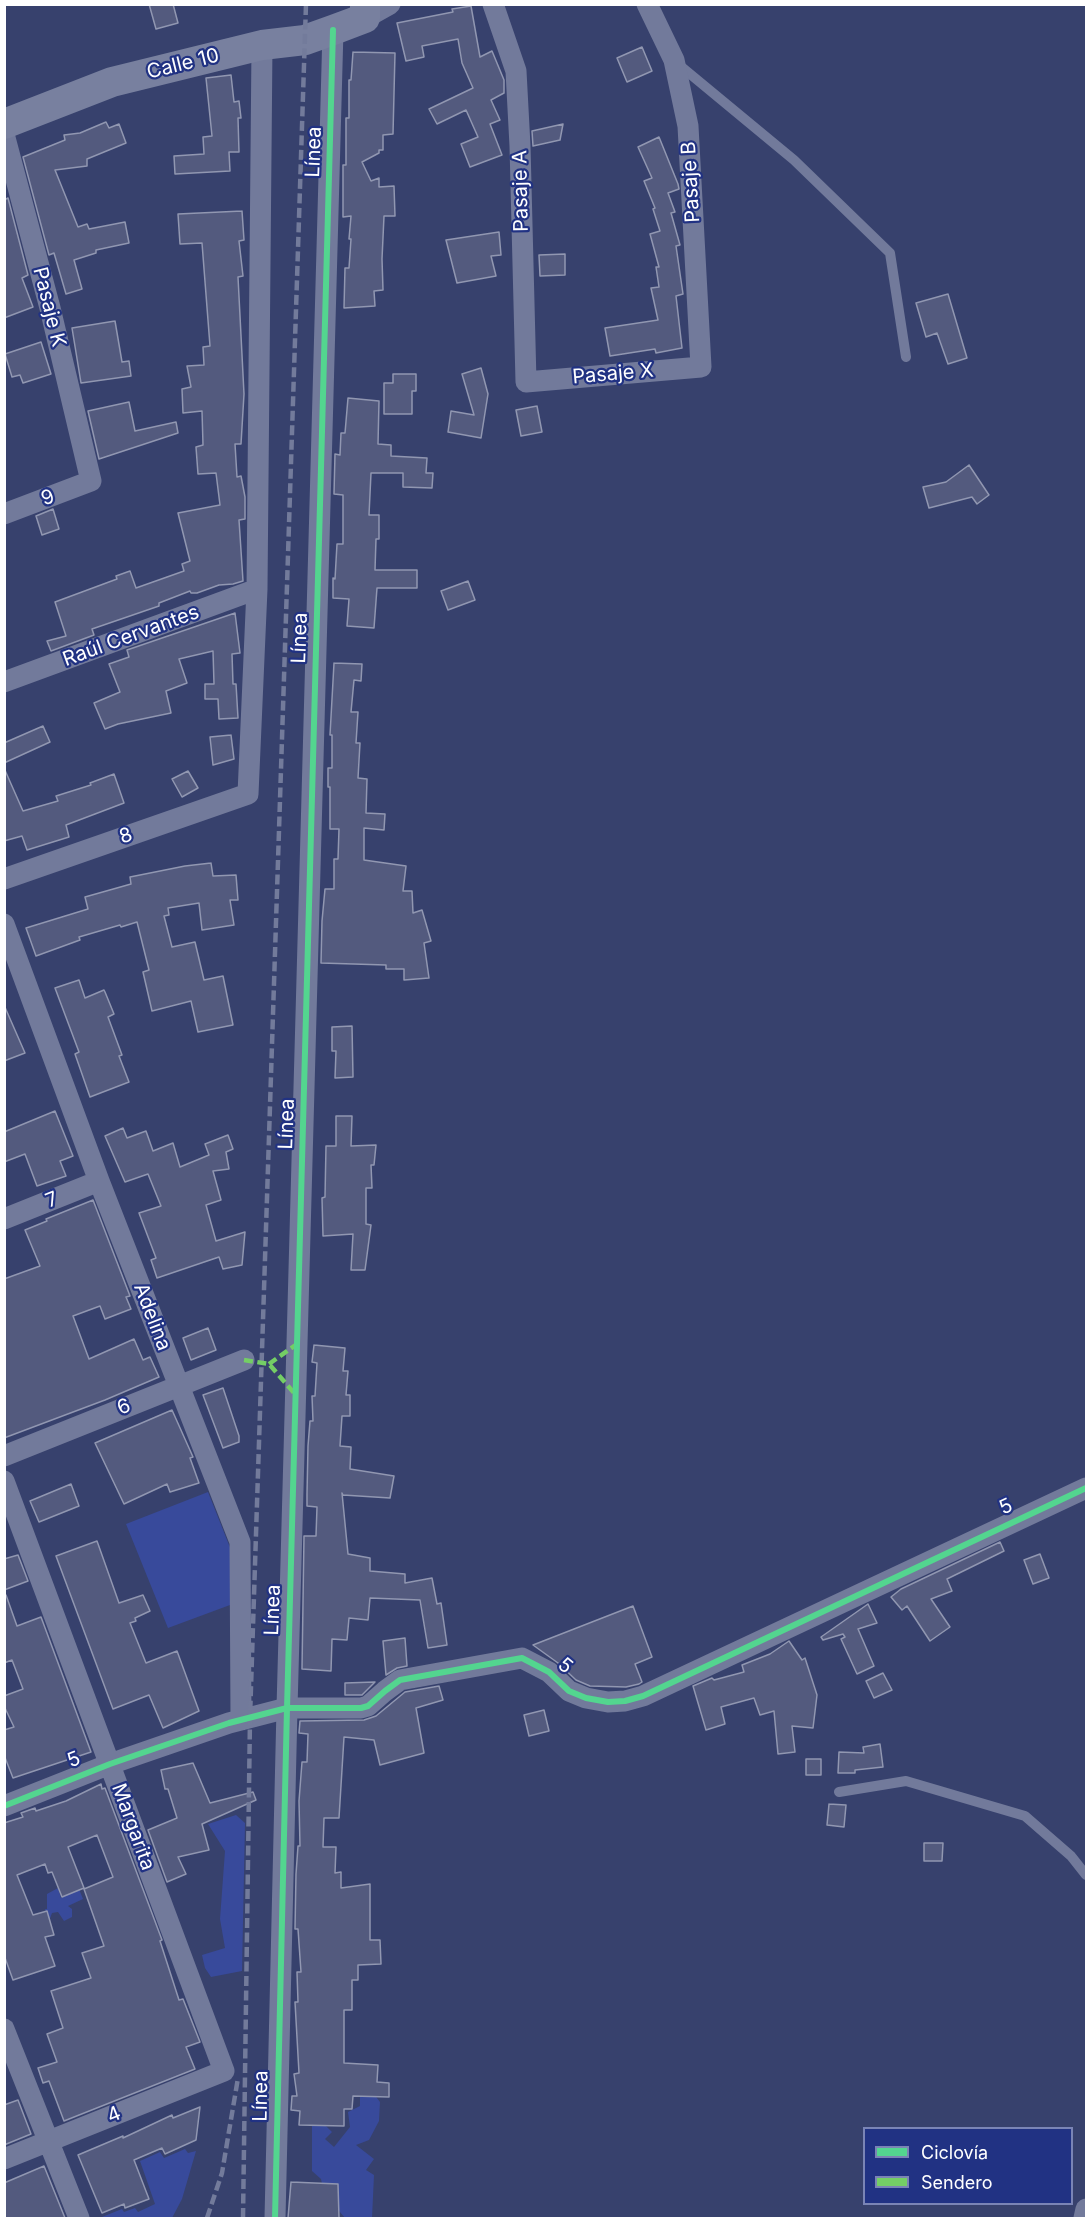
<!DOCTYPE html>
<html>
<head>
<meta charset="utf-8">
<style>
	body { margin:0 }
	#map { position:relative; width:1091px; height:2223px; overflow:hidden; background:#37416d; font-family:Inter,sans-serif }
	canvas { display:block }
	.frame { position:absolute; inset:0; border:6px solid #fff; pointer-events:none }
	.legend { position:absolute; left:863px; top:2127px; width:210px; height:78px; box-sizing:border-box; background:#213283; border:2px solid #7a84b5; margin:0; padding:8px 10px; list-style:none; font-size:18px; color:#fff }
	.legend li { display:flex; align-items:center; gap:12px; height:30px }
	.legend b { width:30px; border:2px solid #7a84b5 }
</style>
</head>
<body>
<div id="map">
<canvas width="1091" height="2223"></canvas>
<div class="frame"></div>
<ul class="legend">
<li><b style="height:8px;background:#53d58f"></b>Ciclovía</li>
<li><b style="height:8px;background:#74ce65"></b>Sendero</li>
</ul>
</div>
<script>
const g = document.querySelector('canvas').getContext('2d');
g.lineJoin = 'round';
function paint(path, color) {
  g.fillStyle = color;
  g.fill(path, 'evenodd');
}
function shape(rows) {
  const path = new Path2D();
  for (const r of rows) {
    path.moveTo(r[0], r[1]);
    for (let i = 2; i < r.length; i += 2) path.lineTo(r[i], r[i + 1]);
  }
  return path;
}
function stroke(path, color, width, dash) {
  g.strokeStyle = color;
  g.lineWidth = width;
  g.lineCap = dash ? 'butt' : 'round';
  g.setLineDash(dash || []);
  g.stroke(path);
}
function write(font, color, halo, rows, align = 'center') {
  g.font = font + ' Inter,sans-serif';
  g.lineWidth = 4.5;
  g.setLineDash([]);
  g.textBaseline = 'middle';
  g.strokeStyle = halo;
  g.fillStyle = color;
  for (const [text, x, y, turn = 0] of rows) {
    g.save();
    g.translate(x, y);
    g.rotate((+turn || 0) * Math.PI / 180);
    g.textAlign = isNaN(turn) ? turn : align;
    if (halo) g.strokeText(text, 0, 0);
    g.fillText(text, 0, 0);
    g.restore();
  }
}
const green = shape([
	[208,1492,231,1550,230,1605,168,1628,126,1524],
	[236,1815,245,1823,242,1971,211,1977,205,1968,202,1955,225,1948,220,1919,225,1851,208,1824],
	[58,1888,61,1898,79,1889,83,1899,68,1906,72,1909,72,1917,64,1921,58,1912,52,1913,49,1921,45,1909,47,1909,47,1894],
	[364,2081,380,2102,379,2121,369,2140,356,2145,374,2159,366,2170,374,2175,372,2218,345,2218,324,2193,321,2179,312,2171,312,2120,321,2121,332,2132,325,2139,334,2147,350,2127,348,2112,360,2106,360,2097,326,2095],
	[185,2149,188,2153,196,2151,182,2199,172,2218,103,2218,102,2217,122,2209,124,2212,135,2208,138,2212,155,2204,140,2161,160,2152,164,2158]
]);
const building = shape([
	[149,4,173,4,178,23,156,29,149,4],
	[471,6,480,57,492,51,504,80,504,93,491,100,500,120,490,124,502,155,470,167,461,144,478,137,466,110,437,124,429,109,473,88,462,63,458,39,422,46,424,57,406,61,397,23,453,12,452,9,471,6],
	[642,47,652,71,627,82,617,58,642,47],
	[353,52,395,53,393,134,383,135,383,150,379,150,379,153,362,162,371,181,379,178,379,187,394,186,395,216,384,216,382,259,383,290,374,291,375,306,344,308,345,268,349,268,351,239,349,239,351,216,343,217,343,165,346,165,346,118,349,118,349,80,351,80,353,52],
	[231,75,234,102,239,101,241,118,238,118,239,152,229,152,230,171,175,174,174,156,204,154,203,137,212,136,206,78,231,75],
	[106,122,109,128,119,124,126,143,87,159,87,166,55,170,78,227,87,224,89,229,125,222,129,243,96,250,96,253,74,260,82,289,66,294,54,253,49,255,23,157,65,140,64,135,80,133,106,122],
	[563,124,560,140,533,146,532,131,563,124],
	[659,137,678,184,679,189,668,193,675,212,671,213,680,245,676,246,683,294,676,296,682,348,656,353,655,349,610,356,605,328,658,320,651,288,659,287,656,267,659,267,650,234,660,231,653,209,655,208,644,181,652,178,638,147,659,137],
	[8,198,28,275,22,278,33,307,4,318,4,200,8,198],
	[242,211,244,240,239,241,243,276,238,277,244,394,241,444,235,444,237,477,241,476,245,497,245,519,239,520,243,581,233,584,219,585,197,593,191,593,190,591,159,603,159,606,92,629,94,635,51,651,47,641,66,636,55,602,117,579,116,576,130,571,136,588,184,571,182,564,190,561,178,513,220,505,216,473,198,474,196,447,203,445,202,411,183,413,182,389,191,387,187,366,204,365,203,347,210,346,202,243,180,244,178,214,242,211],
	[499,232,501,255,491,256,496,276,457,283,446,240,499,232],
	[565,254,565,275,540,276,539,255,565,254],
	[948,294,967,358,948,364,937,333,926,337,916,303,948,294],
	[115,321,122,362,129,361,131,376,81,383,72,328,115,321],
	[41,342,51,374,23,383,20,375,12,377,5,354,41,342],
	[481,368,488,394,481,438,448,432,451,411,474,415,462,374,481,368],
	[393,374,416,374,416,391,412,391,412,414,384,414,384,383,393,383,393,374],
	[348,398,379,401,378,444,391,445,391,456,427,458,426,473,433,473,432,488,403,487,403,473,371,473,369,515,379,515,379,539,376,539,375,570,417,570,417,588,377,588,374,628,347,626,349,599,333,598,333,578,335,579,337,544,343,544,343,495,334,494,335,454,340,455,341,433,345,433,348,398],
	[129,402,135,431,176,422,178,433,99,459,88,411,129,402],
	[537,406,542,432,521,436,516,410,537,406],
	[969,465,989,495,977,504,972,497,929,508,923,487,946,482,969,465],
	[53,509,59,529,42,535,36,516,53,509],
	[468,581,475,600,448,610,441,591,468,581],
	[235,613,240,653,232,654,233,684,236,684,238,718,219,719,218,699,205,699,205,684,214,684,213,651,179,659,187,683,166,691,171,713,118,724,105,729,94,703,120,692,109,664,129,657,127,650,235,613],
	[334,663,362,664,361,681,354,680,351,712,358,712,356,743,360,743,358,778,367,779,366,813,385,814,384,830,364,828,364,860,406,866,403,891,412,891,413,913,422,910,431,941,424,943,429,978,404,980,404,969,386,969,386,965,321,963,322,921,325,889,334,889,334,859,338,859,339,829,330,829,330,787,328,787,328,768,332,768,332,735,330,735,334,663],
	[43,726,50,742,4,763,4,743,43,726],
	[231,735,234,759,213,765,210,737,231,735],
	[4,768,23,811,58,801,56,796,91,785,90,783,114,774,124,803,66,825,69,837,27,850,22,836,4,841,4,768],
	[188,771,198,788,182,797,172,779,188,771],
	[211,863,213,876,236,875,238,900,230,900,234,925,202,930,199,903,168,908,169,915,164,916,172,947,195,942,204,980,223,976,233,1025,198,1032,191,1001,152,1011,143,972,149,970,137,922,121,927,120,925,79,937,80,940,36,956,26,928,88,909,85,897,131,884,130,877,185,866,211,863],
	[79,980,85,998,104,990,105,992,114,1014,108,1017,122,1055,119,1056,129,1082,90,1097,75,1054,79,1052,55,988,79,980],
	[4,1005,25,1053,4,1061,4,1005],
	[352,1026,353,1077,335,1078,336,1051,332,1051,332,1027,352,1026],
	[55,1111,73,1156,60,1161,66,1176,37,1186,25,1154,4,1162,4,1132,55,1111],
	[336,1116,352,1116,351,1146,376,1145,374,1165,371,1165,372,1188,366,1188,366,1224,371,1225,365,1270,351,1270,353,1234,323,1236,322,1198,325,1197,326,1146,336,1146,336,1116],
	[123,1128,127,1138,146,1131,153,1151,173,1143,180,1167,209,1155,205,1144,228,1135,233,1149,226,1152,229,1169,213,1171,221,1200,206,1205,216,1241,245,1232,242,1265,223,1269,219,1257,157,1278,151,1260,156,1258,139,1213,161,1206,148,1174,125,1182,105,1136,123,1128],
	[93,1200,130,1296,126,1297,131,1309,105,1319,100,1306,73,1316,89,1359,134,1339,143,1360,150,1357,159,1377,105,1400,4,1438,4,1279,40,1266,25,1230,47,1221,46,1219,93,1200],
	[208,1328,216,1350,191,1360,183,1338,208,1328],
	[314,1345,345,1348,343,1371,348,1371,346,1395,350,1395,350,1416,342,1416,340,1446,351,1447,350,1469,394,1476,390,1498,343,1495,342,1493,348,1554,370,1558,370,1571,405,1574,405,1583,432,1578,437,1604,441,1603,447,1645,428,1648,420,1600,370,1598,368,1620,349,1618,347,1640,332,1639,331,1671,302,1669,304,1536,316,1536,317,1507,307,1506,307,1494,308,1446,310,1421,313,1421,312,1396,315,1396,317,1363,312,1362,314,1345],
	[223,1388,239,1436,239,1442,223,1448,203,1395,223,1388],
	[172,1410,193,1457,190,1458,199,1483,170,1492,167,1484,124,1504,95,1443,172,1410],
	[71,1484,79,1506,39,1522,30,1501,71,1484],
	[97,1541,119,1603,143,1595,150,1611,135,1618,136,1621,130,1623,146,1663,177,1651,199,1711,163,1728,149,1695,113,1709,56,1556,97,1541],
	[1000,1542,1004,1551,947,1579,952,1591,931,1599,950,1627,930,1641,907,1606,902,1610,891,1597,901,1589,1000,1542],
	[1040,1554,1049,1578,1033,1584,1024,1560,1040,1554],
	[18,1555,28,1581,4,1590,4,1559,18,1555],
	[6,1595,17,1626,41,1617,91,1752,13,1778,4,1755,4,1730,14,1727,4,1706,4,1696,23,1689,12,1660,4,1663,4,1596,6,1595],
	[868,1604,877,1623,858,1629,874,1666,857,1674,841,1639,845,1637,843,1634,823,1640,821,1637,868,1604],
	[633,1606,652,1657,635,1664,642,1682,639,1684,626,1687,590,1686,576,1680,558,1663,533,1645,633,1606],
	[405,1638,407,1666,397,1668,386,1675,383,1641,405,1638],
	[789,1641,802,1660,805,1658,817,1695,813,1728,792,1726,795,1752,778,1754,774,1711,760,1715,754,1698,721,1707,725,1724,706,1730,693,1686,712,1678,714,1680,744,1672,742,1665,770,1654,789,1641],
	[883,1673,892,1690,874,1698,866,1681,883,1673],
	[375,1682,362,1695,345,1695,345,1683,375,1682],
	[439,1686,443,1700,416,1708,424,1753,380,1765,374,1740,344,1737,339,1818,324,1818,323,1847,336,1847,335,1873,341,1872,341,1888,370,1884,370,1940,380,1940,381,1964,358,1965,358,1980,352,1980,352,2010,344,2010,344,2063,378,2065,377,2082,389,2083,389,2097,353,2096,352,2109,344,2109,344,2126,299,2125,300,2111,291,2110,292,2096,297,2096,294,2074,299,2073,295,2002,298,2002,297,1972,301,1972,298,1929,295,1929,296,1874,298,1846,300,1846,299,1801,302,1762,307,1762,308,1734,299,1733,300,1721,364,1720,376,1716,405,1692,439,1686],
	[544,1710,549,1731,529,1736,524,1715,544,1710],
	[880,1744,883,1767,855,1770,855,1773,838,1773,839,1752,864,1753,863,1747,880,1744],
	[806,1759,821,1759,821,1775,806,1775,806,1759],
	[193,1763,210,1803,253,1792,256,1800,202,1824,209,1850,178,1857,186,1874,167,1882,148,1830,177,1818,168,1789,165,1789,161,1770,193,1763],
	[101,1784,102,1789,105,1788,162,1940,160,1941,179,2000,183,1999,200,2042,186,2047,195,2069,64,2121,49,2081,43,2083,38,2068,57,2062,47,2034,63,2028,51,1991,91,1978,82,1953,104,1946,84,1889,113,1877,97,1835,68,1847,84,1888,62,1897,52,1872,48,1873,45,1864,17,1875,33,1915,47,1911,54,1935,45,1937,55,1966,13,1980,4,1955,4,1823,23,1817,21,1813,35,1808,36,1811,66,1801,101,1784],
	[829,1804,846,1805,844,1827,827,1825,829,1804],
	[924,1843,943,1843,942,1861,924,1861,924,1843],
	[18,2100,31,2134,4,2145,4,2105,18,2100],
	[200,2107,196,2140,165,2154,162,2148,134,2160,149,2199,125,2208,124,2204,102,2213,78,2155,123,2136,123,2138,172,2115,173,2118,200,2107],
	[44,2166,65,2218,4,2218,4,2183,44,2166],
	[291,2182,338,2184,339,2218,288,2218,291,2182]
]);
const lane = shape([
	[678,64,794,160,890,253,906,357],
	[839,1792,906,1781,1025,1816,1071,1856,1086,1875]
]);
const street = shape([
	[493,4,516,71,520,146,526,382,701,367,688,126,674,60,647,4],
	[365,18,390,4],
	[4,134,50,308,91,481,4,514],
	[4,682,257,589],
	[4,879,248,794,257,589,262,45],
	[4,924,99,1181,240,1542,241,1720],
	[4,1219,99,1181],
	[4,1456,244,1360],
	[4,1481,224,2071,4,2159],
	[4,1806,110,1764,229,1723,287,1708,361,1708,368,1706,385,1691,400,1680,522,1658,549,1672,569,1691,586,1698,608,1702,625,1701,643,1696,1086,1488],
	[4,2029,79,2218],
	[275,2218,287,1708,333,30],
	[1084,2218,1086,2209]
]);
const secondary = shape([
	[4,124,112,82,262,45,305,40,333,30,365,18,365,4]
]);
const rail = shape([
	[207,2218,222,2173,238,2078],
	[243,2218,250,1718,306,4]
]);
const quiet = shape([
	[244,1360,269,1364,295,1394],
	[269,1364,297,1344]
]);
const cycleway = shape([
	[4,1806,110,1764,229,1723,287,1708,361,1708,368,1706,385,1691,400,1680,522,1658,549,1672,569,1691,586,1698,608,1702,625,1701,643,1696,1086,1488],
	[275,2218,287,1708,333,30]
]);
const streetNames = [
	["Calle 10",183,64,-14],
	["Línea",314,152,-88],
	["Pasaje B",691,182,-93],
	["Pasaje A",521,191,-91],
	["Pasaje K",49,307,76],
	["Pasaje X",613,374,-5],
	["9",48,498,-21],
	["Raúl Cervantes",131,636,-20],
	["Línea",300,638,-88],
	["8",126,836,-19],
	["Línea",287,1124,-88],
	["7",52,1200,-22],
	["Adelina",152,1317,69],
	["6",124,1407,-22],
	["5",1006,1507,-25],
	["Línea",273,1610,-88],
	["5",565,1666,39],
	["5",74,1760,-22],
	["Margarita",133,1827,70],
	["Línea",261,2096,-89],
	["4",114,2115,-22]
];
paint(green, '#384a9b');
paint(building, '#535a7e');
stroke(building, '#9197b1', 1.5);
stroke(lane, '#727a9b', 10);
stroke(street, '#727a9b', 21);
stroke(secondary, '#78809f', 30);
stroke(rail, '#737b9b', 4.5, [10, 4.5]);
stroke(quiet, '#74ce65', 4.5, [9, 4.5]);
stroke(cycleway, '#53d58f', 6);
write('20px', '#fff', '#213283', streetNames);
</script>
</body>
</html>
